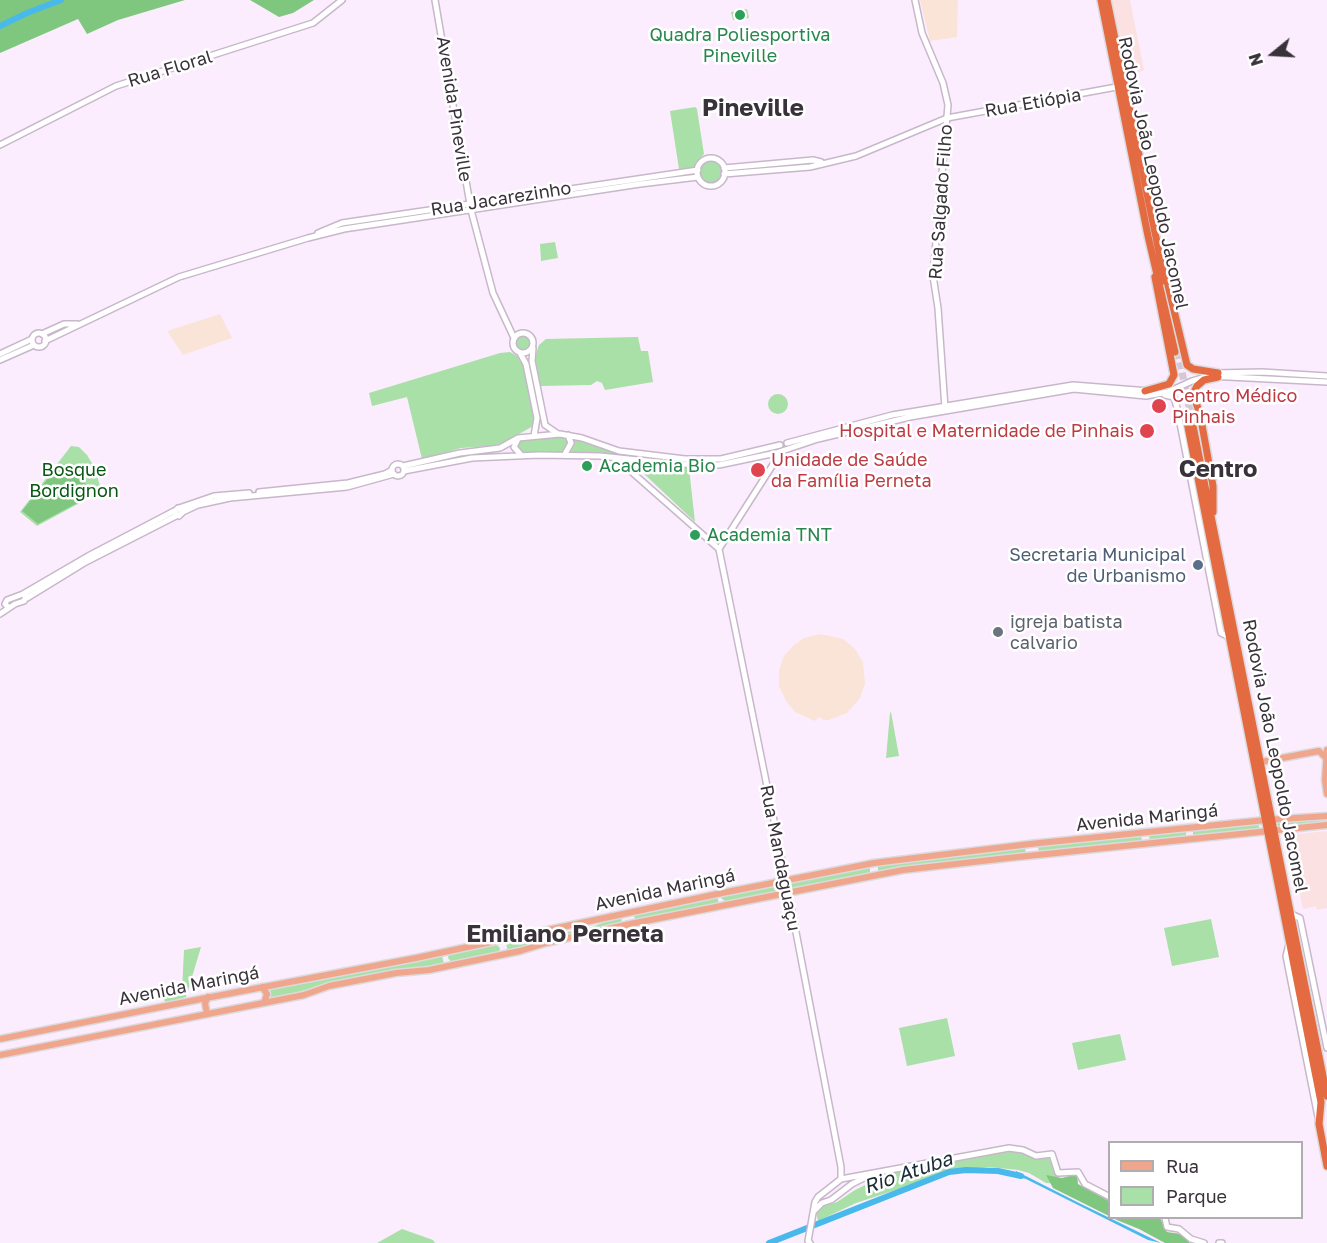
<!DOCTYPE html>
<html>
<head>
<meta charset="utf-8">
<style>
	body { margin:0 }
	#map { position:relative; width:1327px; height:1243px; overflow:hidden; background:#fbedfe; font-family:"Golos Text",sans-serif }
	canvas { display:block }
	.legend { position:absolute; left:1108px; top:1141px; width:195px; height:78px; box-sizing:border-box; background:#fff; border:2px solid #b0adb0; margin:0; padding:8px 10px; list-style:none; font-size:18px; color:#39323a }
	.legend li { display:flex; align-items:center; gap:12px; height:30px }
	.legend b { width:30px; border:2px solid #b0adb0 }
	.north { position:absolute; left:1243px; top:24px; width:60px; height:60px; -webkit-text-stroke:4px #fff; paint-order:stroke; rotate:252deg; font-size:16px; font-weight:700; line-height:24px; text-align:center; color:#39323a }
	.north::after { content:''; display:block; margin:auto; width:21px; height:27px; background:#39323a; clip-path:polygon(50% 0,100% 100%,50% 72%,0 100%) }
</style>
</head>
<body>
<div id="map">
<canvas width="1327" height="1243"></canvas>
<ul class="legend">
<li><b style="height:8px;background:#efa68d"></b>Rua</li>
<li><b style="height:16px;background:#a8e0a7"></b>Parque</li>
</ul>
<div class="north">N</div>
</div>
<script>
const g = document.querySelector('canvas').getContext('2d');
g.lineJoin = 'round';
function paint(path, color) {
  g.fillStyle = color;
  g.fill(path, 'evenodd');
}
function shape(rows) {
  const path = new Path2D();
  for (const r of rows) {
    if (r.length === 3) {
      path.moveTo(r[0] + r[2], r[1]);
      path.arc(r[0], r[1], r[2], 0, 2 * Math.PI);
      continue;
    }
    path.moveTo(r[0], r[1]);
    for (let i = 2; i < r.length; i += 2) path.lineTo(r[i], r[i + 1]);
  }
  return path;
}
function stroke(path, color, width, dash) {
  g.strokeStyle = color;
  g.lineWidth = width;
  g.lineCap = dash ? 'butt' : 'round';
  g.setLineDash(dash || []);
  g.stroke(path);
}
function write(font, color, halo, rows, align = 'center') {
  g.font = font + ' "Golos Text",sans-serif';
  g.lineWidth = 5;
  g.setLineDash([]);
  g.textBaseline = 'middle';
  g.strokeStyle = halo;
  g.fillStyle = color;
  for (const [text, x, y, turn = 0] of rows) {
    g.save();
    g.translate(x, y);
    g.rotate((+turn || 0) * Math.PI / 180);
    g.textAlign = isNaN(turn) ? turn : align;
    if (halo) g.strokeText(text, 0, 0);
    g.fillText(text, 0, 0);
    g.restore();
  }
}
const commercial = shape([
	[1111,0,1130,0,1144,70,1128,77,1127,77],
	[1327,831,1327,908,1317,910,1316,906,1303,909,1287,835]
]);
const education = shape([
	[920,0,958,0,957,37,930,41],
	[220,314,232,338,183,355,167,331],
	[821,634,843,639,855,649,863,662,865,684,860,698,847,713,829,720,824,720,819,717,815,721,795,712,786,701,779,686,779,670,784,656,794,645,804,638]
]);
const green = shape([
	[747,9,749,18,733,20,731,12],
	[695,107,697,109,704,154,696,163,694,168,679,169,670,111],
	[711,172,12],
	[555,242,558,258,541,261,540,244],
	[523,343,9],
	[638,337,641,351,648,351,653,382,605,390,602,383,597,381,591,385,541,386,539,384,535,357,539,345,546,339],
	[510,352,519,357,525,367,535,425,503,443,490,446,461,448,422,459,407,397,372,406,369,393,500,353],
	[778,404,10],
	[563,437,567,439,569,444,563,452,522,453,517,447,519,441,522,440],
	[571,438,619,454,673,462,717,462,769,451,724,463,673,463,570,453,574,445],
	[71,446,79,447,87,455,93,465,102,491,37,526,20,512],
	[641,465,689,468,695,522,640,470],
	[891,712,899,756,886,758,890,713],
	[1317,819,1327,822,1276,828,1275,822],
	[1259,824,1259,830,1193,836,1193,831],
	[1186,831,1186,835,1150,841,1149,836],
	[1141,837,1143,843,1039,853,1038,846],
	[1025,847,1026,854,923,864,878,872,878,865],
	[870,866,870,875,792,890,791,881],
	[779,884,781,892,726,902,721,898,724,895],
	[717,896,719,904,635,921,634,914],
	[621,916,622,923,508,952,506,943,589,928],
	[1211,919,1219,957,1172,966,1164,928],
	[496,944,500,948,499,952,452,963,448,958,449,953],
	[201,947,186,997,166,1003,164,1000,165,991,182,991,184,950],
	[442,956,444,964,328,984,271,999,270,989],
	[947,1018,955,1056,907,1066,899,1028],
	[1120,1034,1126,1060,1078,1070,1072,1043],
	[1002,1152,1019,1152,1034,1158,1049,1158,1061,1184,1046,1183,1029,1173,1018,1170,989,1167,944,1171,926,1180,856,1203,818,1221,816,1212,821,1207,837,1202,855,1190,869,1183,895,1176,894,1172],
	[402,1229,433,1240,435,1243,377,1243]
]);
const forest = shape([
	[0,0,185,0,118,20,87,34,78,19,0,53],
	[250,0,314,0,293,13,279,17],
	[63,464,73,469,94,494,38,524,22,511,58,466],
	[1077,1174,1078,1184,1109,1201,1109,1216,1053,1188,1046,1175,1062,1178],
	[1112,1218,1160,1218,1167,1232,1181,1234,1190,1243,1165,1243,1139,1229]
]);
const water = shape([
	[1016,1171,1079,1203,1161,1243,1148,1240,1026,1179,1015,1176]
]);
const river = shape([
	[0,26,27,13,61,0],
	[769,1243,949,1172,966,1170,998,1171,1021,1176]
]);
const highwayTunnel = shape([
	[1178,352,1192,421]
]);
const secondary = shape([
	[435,0,471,210,493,293,514,338],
	[915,0,922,33,943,83,948,105,933,276,938,308,945,408],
	[0,145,116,86,313,23,342,0],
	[711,172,14],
	[724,168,813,160,821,162],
	[724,174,810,167,856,156,947,118,1122,86],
	[318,233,342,223,698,170],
	[523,343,10],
	[39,340,7],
	[42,334,64,324,77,324],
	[45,341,179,277,308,238,344,229,640,184,698,177],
	[533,348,532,361,545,425,558,434],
	[520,353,526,364,537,418,534,436],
	[0,354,32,339],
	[0,360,34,345],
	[1215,373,1262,372,1327,376],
	[1165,395,1174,397,1177,408,1221,633,1229,637],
	[518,439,514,447,521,455],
	[787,443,892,415,1073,385,1149,391],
	[565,454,571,443,568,435],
	[617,459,719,549],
	[398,470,6],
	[403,466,460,453,500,448,518,438,560,434,582,438,619,451,685,459,721,459,780,445],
	[404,471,472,458,539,455,600,456,676,464,719,465,776,453,818,439,910,417,1074,389,1146,396,1168,392,1192,381,1209,376,1327,382],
	[259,492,348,483,385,474,392,470],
	[179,508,214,496,249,493],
	[183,512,178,508,174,512,179,516,183,512,198,505,230,498,347,487,394,474],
	[719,549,786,880,841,1167,841,1179],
	[719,549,781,452],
	[27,598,84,563,176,516],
	[10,607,8,607,5,604,7,600,23,594,90,555,174,511],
	[0,614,15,604,24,601,26,596],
	[1291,914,1300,918,1327,1048],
	[1289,944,1286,956,1318,1117],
	[814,1211,822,1203,831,1200,852,1184,866,1177],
	[1165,1218,1167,1227,1179,1229,1191,1239,1204,1243],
	[810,1243,808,1241,815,1202,818,1197,841,1179,1009,1148,1023,1150,1036,1156,1052,1154,1058,1173,1078,1172,1085,1184,1110,1197],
	[1219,1243,1222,1243]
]);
const primary = shape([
	[1327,750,1325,780,1327,794],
	[1261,762,1319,751,1326,758],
	[262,987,267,994,264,1003],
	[207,1014,205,1003,208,997],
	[0,1039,206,998,416,958,722,893,874,863,1030,844,1266,820,1327,816],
	[0,1055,304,995,329,986,396,973,429,970,520,951,546,943,630,924,903,870,1008,858,1327,825]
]);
const highway = shape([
	[1101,0,1148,236,1175,352],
	[1107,0,1165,281],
	[1166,277,1187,365,1193,369,1218,373],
	[1145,391,1169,384,1174,375,1155,277],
	[1192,421,1327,1096],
	[1187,422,1321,1102,1319,1124,1327,1166],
	[1213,512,1213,486,1200,414,1193,394,1197,386,1204,380,1218,377]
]);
const markers = [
	[740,15,6,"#2e9e5b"],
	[1159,406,8,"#e0444e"],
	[1147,431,8,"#e0444e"],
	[587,466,6,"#2e9e5b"],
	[758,470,8,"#e0444e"],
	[695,535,6,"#2e9e5b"],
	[1198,565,6,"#5c6f8a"],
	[998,632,6,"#6b7280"]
];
const leisureNames = [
	["Quadra Poliesportiva",740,35,"center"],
	["Pineville",740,56,"center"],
	["Academia Bio",599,466],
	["Academia TNT",707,535]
];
const streetNames = [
	["Rua Floral",170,69,-17],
	["Rua Etiópia",1033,103,-10],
	["Avenida Pineville",454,109,81],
	["Rodovia João Leopoldo Jacomel",1153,173,78],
	["Rua Jacarezinho",501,199,-9],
	["Rua Salgado Filho",941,202,-86],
	["Rodovia João Leopoldo Jacomel",1275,756,79],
	["Avenida Maringá",1147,818,-6],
	["Rua Mandaguaçu",780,858,79],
	["Avenida Maringá",665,890,-12],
	["Avenida Maringá",189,986,-11]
];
const healthNames = [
	["Centro Médico",1172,396],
	["Pinhais",1172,417],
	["Hospital e Maternidade de Pinhais",1134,431,"right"],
	["Unidade de Saúde",771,460],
	["da Família Perneta",771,481]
];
const parkNames = [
	["Bosque",74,470],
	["Bordignon",74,491]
];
const serviceNames = [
	["Secretaria Municipal",1186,555],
	["de Urbanismo",1186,576]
];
const worshipNames = [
	["igreja batista",1010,622],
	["calvario",1010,643]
];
const waterNames = [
	["Rio Atuba",908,1173,-19]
];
const districtNames = [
	["Pineville",753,108],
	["Centro",1218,469],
	["Emiliano Perneta",565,934]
];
paint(commercial, '#fce1e3');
paint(education, '#fae4d7');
paint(green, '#a8e0a7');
paint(forest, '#7fc77f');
paint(water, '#49b9ec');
stroke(river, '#49b9ec', 6);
stroke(highwayTunnel, '#d4c8d7', 7, [7, 3.5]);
stroke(secondary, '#c8b7cb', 8);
stroke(primary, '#dbdadc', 9);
stroke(highway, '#dbdadc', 10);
stroke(secondary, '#fff', 5);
stroke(primary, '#efa68d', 6);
stroke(highway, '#e46b41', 7);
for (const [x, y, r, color] of markers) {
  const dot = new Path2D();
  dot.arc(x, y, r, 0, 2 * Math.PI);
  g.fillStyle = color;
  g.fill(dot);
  stroke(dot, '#fff', 2);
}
write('18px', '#27864d', '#fff', leisureNames, 'left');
write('18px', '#39323a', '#fff', streetNames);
write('18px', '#be3a42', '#fff', healthNames, 'left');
write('18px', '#075713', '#fff', parkNames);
write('18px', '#4e5e75', '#fff', serviceNames, 'right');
write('18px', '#5b616d', '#fff', worshipNames, 'left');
write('italic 20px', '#192c36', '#fff', waterNames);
write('bold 24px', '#39323a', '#fff', districtNames);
</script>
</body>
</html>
